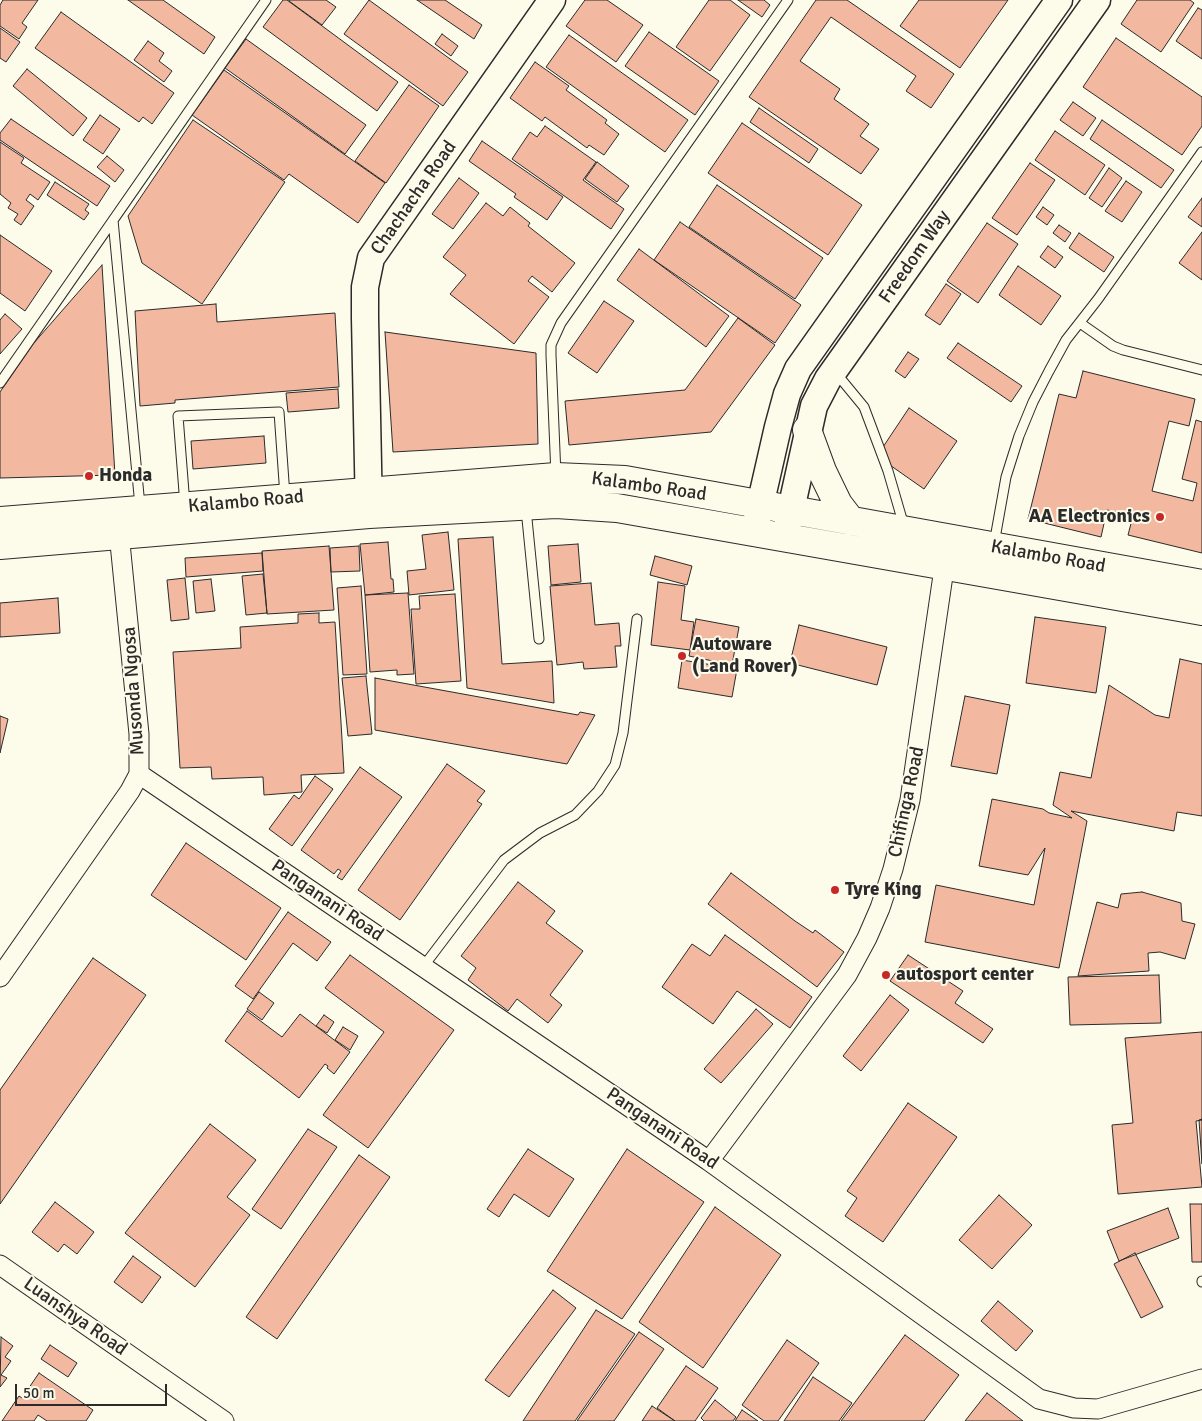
<!DOCTYPE html>
<html>
<head>
<meta charset="utf-8">
<style>
	body { margin:0 }
	#map { position:relative; width:1202px; height:1421px; overflow:hidden; background:#fdfbea; font-family:Signika,sans-serif }
	canvas { display:block }
	.scale { position:absolute; left:15px; top:1384px; width:152px; height:22px; box-sizing:border-box; border:2px solid #2b2b2b; border-top:0; padding-left:6px; font-size:15px; line-height:18px; white-space:nowrap; color:#2b2b2b; -webkit-text-stroke:4px #fdfbea; paint-order:stroke }
</style>
</head>
<body>
<div id="map">
<canvas width="1202" height="1421"></canvas>
<div class="scale">50 m</div>
</div>
<script>
const g = document.querySelector('canvas').getContext('2d');
g.lineJoin = 'round';
function paint(path, color) {
  g.fillStyle = color;
  g.fill(path, 'evenodd');
}
function shape(rows) {
  const path = new Path2D();
  for (const r of rows) {
    path.moveTo(r[0], r[1]);
    for (let i = 2; i < r.length; i += 2) path.lineTo(r[i], r[i + 1]);
  }
  return path;
}
function stroke(path, color, width, dash) {
  g.strokeStyle = color;
  g.lineWidth = width;
  g.lineCap = dash ? 'butt' : 'round';
  g.setLineDash(dash || []);
  g.stroke(path);
}
function write(font, color, halo, rows, align = 'center') {
  g.font = font + ' Signika,sans-serif';
  g.lineWidth = 4;
  g.setLineDash([]);
  g.textBaseline = 'middle';
  g.strokeStyle = halo;
  g.fillStyle = color;
  for (const [text, x, y, turn = 0] of rows) {
    g.save();
    g.translate(x, y);
    g.rotate((+turn || 0) * Math.PI / 180);
    g.textAlign = isNaN(turn) ? turn : align;
    if (halo) g.strokeText(text, 0, 0);
    g.fillText(text, 0, 0);
    g.restore();
  }
}
const building = shape([
	[3,0,38,0,22,23,27,27,19,39,0,26,0,5,3,0],
	[128,0,163,0,215,37,204,54,128,0],
	[283,0,287,0,398,82,377,111,263,27,283,0],
	[289,0,326,0,336,7,322,25,289,1,289,0],
	[369,0,468,72,443,106,344,34,369,0],
	[417,0,445,0,482,25,474,39,417,0],
	[585,0,607,0,643,25,616,62,566,26,585,0],
	[709,0,730,0,750,15,710,71,676,47,709,0],
	[738,0,764,0,770,5,762,17,738,0],
	[816,0,847,0,954,74,931,108,906,91,916,76,831,17,800,61,840,89,834,99,869,124,860,136,879,149,861,174,749,97,816,0],
	[919,0,1008,0,960,68,900,26,919,0],
	[1137,0,1190,0,1194,3,1161,52,1121,24,1137,0],
	[1198,8,1202,10,1202,59,1176,41,1198,8],
	[61,12,174,93,152,124,143,117,139,122,35,48,61,12],
	[0,28,20,42,6,62,0,58,0,28],
	[649,32,719,81,695,115,625,66,649,32],
	[442,34,458,46,451,56,435,44,442,34],
	[569,35,688,120,665,152,546,67,569,35],
	[1116,38,1202,97,1202,126,1182,155,1083,87,1116,38],
	[246,39,366,125,345,154,225,68,246,39],
	[148,41,164,53,159,61,172,71,164,82,134,60,148,41],
	[535,62,569,86,566,90,607,120,605,123,619,134,604,155,589,145,587,148,545,117,542,121,510,98,535,62],
	[27,69,87,118,73,136,13,86,27,69],
	[224,70,385,183,358,223,289,174,284,180,192,115,224,70],
	[409,85,439,106,386,183,355,161,409,85],
	[1073,102,1096,118,1083,136,1060,120,1073,102],
	[759,108,818,149,809,163,750,122,759,108],
	[100,115,120,129,103,154,83,140,100,115],
	[11,119,110,186,97,206,0,140,0,133,11,119],
	[193,120,285,182,202,304,142,263,128,216,193,120],
	[1102,120,1174,170,1161,188,1090,139,1102,120],
	[742,123,862,205,828,255,708,173,742,123],
	[545,126,596,162,583,180,624,209,611,229,512,159,530,132,537,137,545,126],
	[1055,131,1105,165,1085,195,1035,160,1055,131],
	[482,141,563,197,547,220,514,197,516,194,469,161,482,141],
	[0,142,24,158,21,163,50,182,38,200,30,194,26,200,34,206,21,225,14,220,18,214,8,208,11,203,0,194,0,142],
	[107,156,124,170,115,182,97,167,107,156],
	[597,162,629,186,617,202,585,179,597,162],
	[1030,163,1055,180,1017,235,992,218,1030,163],
	[1109,168,1122,178,1102,207,1089,198,1109,168],
	[459,178,479,193,453,229,432,214,459,178],
	[1126,181,1142,192,1122,222,1105,211,1126,181],
	[55,182,89,204,85,210,89,213,84,220,47,195,55,182],
	[717,185,823,258,795,299,689,227,717,185],
	[1202,198,1202,227,1188,217,1202,198],
	[486,203,503,216,510,207,530,223,528,226,575,263,552,292,532,276,528,281,549,297,514,344,450,294,466,275,443,257,486,203],
	[1043,207,1054,215,1047,225,1036,217,1043,207],
	[680,222,801,305,775,343,654,260,680,222],
	[987,223,1018,244,978,303,947,281,987,223],
	[1059,225,1071,233,1065,242,1053,233,1059,225],
	[1202,232,1202,280,1179,263,1202,232],
	[1079,233,1114,257,1104,272,1069,248,1079,233],
	[0,235,52,271,25,311,0,293,0,235],
	[1048,246,1063,257,1055,268,1040,257,1048,246],
	[639,249,729,316,706,347,617,280,639,249],
	[102,265,115,475,0,478,0,392,33,344,102,265],
	[1018,266,1061,296,1041,325,999,295,1018,266],
	[946,284,961,294,940,325,925,315,946,284],
	[604,301,634,321,597,373,568,353,604,301],
	[216,304,217,322,335,313,339,387,175,400,175,403,140,406,135,311,216,304],
	[5,314,22,329,0,354,0,320,5,314],
	[738,318,775,345,711,432,569,445,565,401,685,390,738,318],
	[385,332,536,353,538,444,393,452,385,332],
	[958,343,1022,386,1011,402,947,358,958,343],
	[908,352,919,359,905,378,895,371,908,352],
	[1083,371,1195,399,1189,426,1169,421,1152,491,1193,501,1197,483,1182,479,1196,420,1202,422,1202,553,1128,535,1133,516,1107,510,1101,537,1028,519,1059,394,1076,398,1083,371],
	[338,389,339,408,288,412,286,393,338,389],
	[909,408,957,441,924,489,877,456,909,408],
	[264,436,266,463,193,469,191,441,264,436],
	[448,532,454,590,409,595,407,571,426,569,422,535,448,532],
	[493,537,502,664,552,661,554,703,467,688,458,539,493,537],
	[388,542,391,579,393,579,394,592,365,595,360,544,388,542],
	[578,544,581,582,551,585,548,546,578,544],
	[329,546,334,610,267,614,262,551,329,546],
	[359,546,360,571,331,572,330,548,359,546],
	[262,553,263,571,186,577,185,558,262,553],
	[655,556,692,566,687,585,650,575,655,556],
	[263,574,267,613,246,615,242,576,263,574],
	[185,578,189,619,171,621,167,580,185,578],
	[211,579,215,611,196,613,193,581,211,579],
	[658,582,685,586,681,620,694,622,690,650,651,645,658,582],
	[591,583,595,625,619,623,621,646,615,646,617,667,584,669,583,662,557,665,550,586,591,583],
	[361,586,367,674,343,675,337,588,361,586],
	[408,593,414,674,397,675,397,670,370,672,365,595,408,593],
	[455,594,461,681,416,684,411,609,420,609,419,596,455,594],
	[58,598,60,633,0,637,0,603,58,598],
	[319,613,319,623,335,622,344,773,301,775,302,792,264,795,263,777,212,779,211,767,180,768,173,652,241,648,240,627,298,623,298,614,319,613],
	[1035,617,1106,627,1096,693,1026,683,1035,617],
	[696,619,739,627,732,665,689,656,696,619],
	[799,625,887,647,877,685,790,663,799,625],
	[1180,659,1202,664,1202,816,1177,812,1174,831,1071,811,1087,821,1059,968,925,942,936,885,1034,905,1045,848,1028,875,979,866,992,799,1043,809,1049,813,1072,818,1053,805,1060,772,1091,778,1109,685,1155,715,1169,718,1180,659],
	[682,660,737,669,732,697,678,688,682,660],
	[366,676,372,734,348,736,342,678,366,676],
	[375,678,578,715,580,712,595,715,567,764,375,730,375,678],
	[965,696,1010,705,997,774,951,766,965,696],
	[0,716,8,719,0,753,0,716],
	[447,764,485,791,477,801,482,804,400,920,358,890,447,764],
	[360,767,402,797,342,880,337,877,341,871,338,869,334,874,301,850,360,767],
	[315,776,333,789,292,846,269,829,294,795,299,799,315,776],
	[186,843,281,908,246,960,151,895,186,843],
	[731,873,795,921,813,933,815,930,844,952,817,987,708,904,731,873],
	[518,882,555,911,546,923,583,951,550,995,562,1005,548,1023,517,999,508,1011,468,980,476,968,461,956,518,882],
	[1142,892,1181,903,1182,921,1195,924,1185,959,1160,952,1148,953,1149,971,1078,976,1097,902,1118,908,1121,894,1142,892],
	[288,912,331,942,317,961,293,943,253,999,235,986,288,912],
	[725,935,812,997,790,1028,737,991,713,1024,662,987,692,944,710,956,725,935],
	[350,955,454,1030,368,1148,323,1115,384,1032,325,988,350,955],
	[908,955,963,991,955,1003,993,1029,983,1043,890,981,908,955],
	[93,958,146,995,0,1204,0,1090,93,958],
	[1159,975,1161,1023,1070,1025,1068,977,1159,975],
	[259,992,274,1003,262,1020,247,1009,259,992],
	[890,995,909,1010,861,1071,843,1056,890,995],
	[756,1009,773,1024,721,1083,704,1069,756,1009],
	[247,1011,282,1037,300,1014,350,1052,334,1074,327,1068,328,1066,325,1064,299,1098,225,1041,247,1011],
	[324,1015,334,1022,327,1033,316,1026,324,1015],
	[343,1027,358,1036,350,1050,335,1040,343,1027],
	[1202,1032,1202,1120,1196,1121,1202,1187,1118,1194,1112,1125,1133,1123,1125,1038,1202,1032],
	[908,1103,957,1137,883,1242,845,1216,857,1198,847,1191,908,1103],
	[1202,1119,1202,1164,1199,1120,1202,1119],
	[210,1124,256,1160,227,1197,250,1215,195,1287,125,1233,210,1124],
	[308,1129,337,1147,281,1229,252,1209,308,1129],
	[528,1149,574,1179,549,1217,514,1194,499,1217,487,1209,528,1149],
	[627,1149,704,1202,622,1319,547,1271,627,1149],
	[359,1155,390,1177,277,1339,246,1317,359,1155],
	[999,1195,1032,1225,992,1269,959,1240,999,1195],
	[55,1202,94,1232,77,1254,64,1244,58,1252,32,1232,55,1202],
	[1190,1204,1202,1204,1202,1262,1192,1262,1190,1204],
	[715,1207,781,1255,703,1368,639,1322,715,1207],
	[1168,1208,1179,1238,1119,1261,1107,1231,1168,1208],
	[1135,1253,1163,1307,1141,1318,1114,1264,1135,1253],
	[133,1256,161,1277,142,1303,114,1282,133,1256],
	[553,1290,576,1308,509,1397,485,1380,553,1290],
	[998,1301,1033,1331,1016,1351,981,1321,998,1301],
	[596,1310,635,1334,575,1421,523,1421,596,1310],
	[639,1332,664,1349,614,1421,577,1421,639,1332],
	[905,1335,959,1375,924,1421,841,1421,905,1335],
	[1,1337,13,1346,5,1357,11,1361,1,1375,7,1378,0,1387,1,1337],
	[787,1340,819,1363,778,1421,764,1421,742,1405,787,1340],
	[50,1345,77,1363,68,1377,41,1359,50,1345],
	[686,1366,718,1388,695,1421,675,1421,657,1408,686,1366],
	[39,1373,93,1410,86,1421,47,1421,38,1415,34,1421,2,1421,19,1396,22,1398,39,1373],
	[813,1377,852,1403,839,1421,784,1421,813,1377],
	[987,1393,1023,1421,965,1421,987,1393],
	[715,1400,736,1417,733,1421,704,1421,701,1418,715,1400],
	[652,1406,675,1421,642,1421,652,1406],
	[742,1410,758,1421,735,1421,742,1410]
]);
const lane = shape([
	[113,220,140,506],
	[1080,323,1113,346,1123,350,1202,370],
	[836,373,864,407,888,471,904,526],
	[0,383,266,0],
	[556,476,551,355,551,345,561,323,788,0],
	[185,505,178,416,279,412,285,496],
	[526,509,539,639],
	[994,544,1006,477,1019,436,1033,402,1049,371,1066,340,1098,299,1202,152],
	[423,967,504,860,540,833,575,815,598,791,615,765,623,733,637,619],
	[1202,1281,1202,1282]
]);
const street = shape([
	[139,774,709,1161,1039,1399,1074,1408,1098,1409,1202,1379],
	[0,977,130,791,139,774,139,734,118,523],
	[709,1161,847,975,867,938,880,908,893,869,910,800,946,555],
	[0,1265,224,1421]
]);
const secondary = shape([
	[369,514,365,318,365,287,371,258,552,0],
	[754,532,778,427,787,394,798,369,1059,0],
	[786,532,814,406,828,379,1097,0]
]);
const primary = shape([
	[807,430,822,471,838,504,851,521],
	[0,521,556,477,625,480,1202,584],
	[0,545,369,514,556,504,617,508,1202,611]
]);
const markers = [
	[89,476,5,"#c62828"],
	[1160,517,5,"#c62828"],
	[682,656,5,"#c62828"],
	[835,890,5,"#c62828"],
	[886,975,5,"#c62828"]
];
const streetNames = [
	["Chachacha Road",414,198,-55],
	["Freedom Way",915,257,-55],
	["Kalambo Road",649,487,8],
	["Kalambo Road",246,502,-5],
	["Kalambo Road",1048,557,10],
	["Musonda Ngosa",134,691,-94],
	["Chifinga Road",907,802,-78],
	["Panganani Road",327,901,34],
	["Panganani Road",662,1129,34],
	["Luanshya Road",75,1317,35]
];
const poiNames = [
	["Honda",99,476],
	["AA Electronics",1150,517,"right"],
	["Autoware",692,645],
	["(Land Rover)",692,667],
	["Tyre King",845,890],
	["autosport center",896,975]
];
paint(building, '#f2b8a0');
stroke(building, '#2b2b2b', 1);
stroke(lane, '#2b2b2b', 11);
stroke(street, '#2b2b2b', 21);
stroke(secondary, '#2b2b2b', 29);
stroke(primary, '#2b2b2b', 30);
stroke(lane, '#fdfbea', 9);
stroke(street, '#fdfbea', 19);
stroke(secondary, '#fdfbea', 26);
stroke(primary, '#fdfbea', 28);
for (const [x, y, r, color] of markers) {
  const dot = new Path2D();
  dot.arc(x, y, r, 0, 2 * Math.PI);
  g.fillStyle = color;
  g.fill(dot);
  stroke(dot, '#fdfbea', 2);
}
write('19px', '#2b2b2b', '#fdfbea', streetNames);
write('bold 19px', '#2b2b2b', '#fdfbea', poiNames, 'left');
</script>
</body>
</html>
